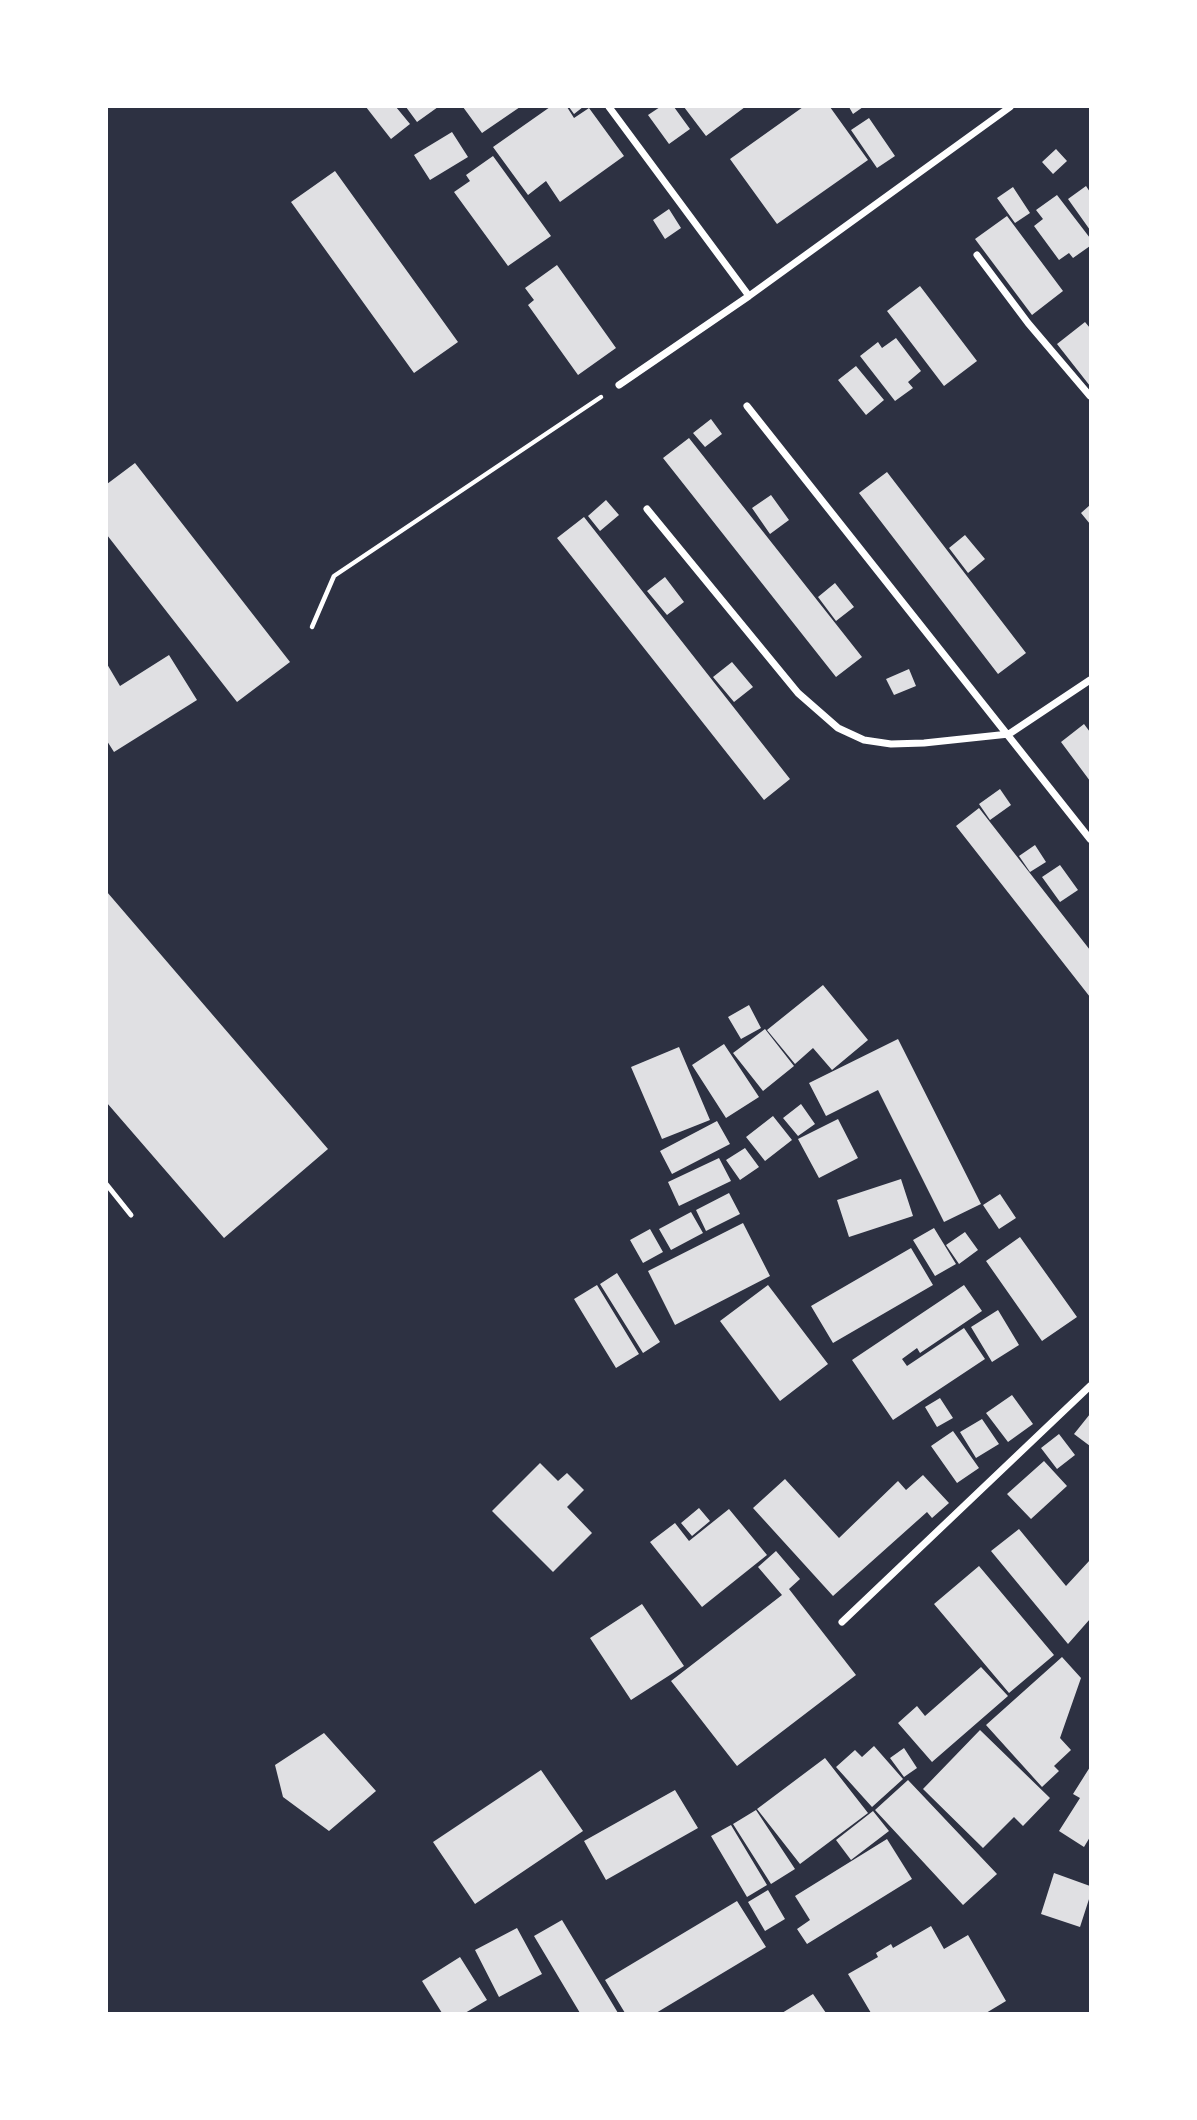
<!DOCTYPE html>
<html>
<head>
<meta charset="utf-8">
<style>
	body { margin:0 }
	#map { position:relative; width:1197px; height:2120px; overflow:hidden; background:#2d3142; font-family:"Source Sans 3",sans-serif }
	canvas { display:block }
	.frame { position:absolute; inset:0; border:108px solid #fff; pointer-events:none }
</style>
</head>
<body>
<div id="map">
<canvas width="1197" height="2120"></canvas>
<div class="frame"></div>
</div>
<script>
const g = document.querySelector('canvas').getContext('2d');
g.lineJoin = 'round';
function paint(path, color) {
  g.fillStyle = color;
  g.fill(path, 'evenodd');
}
function shape(rows) {
  const path = new Path2D();
  for (const r of rows) {
    path.moveTo(r[0], r[1]);
    for (let i = 2; i < r.length; i += 2) path.lineTo(r[i], r[i + 1]);
  }
  return path;
}
function stroke(path, color, width, dash) {
  g.strokeStyle = color;
  g.lineWidth = width;
  g.lineCap = dash ? 'butt' : 'round';
  g.setLineDash(dash || []);
  g.stroke(path);
}
const building = shape([
	[366,107,396,107,410,124,391,139],
	[406,107,438,107,417,122],
	[463,107,520,107,482,133],
	[550,107,567,107,574,118,589,108,624,156,560,202,546,181,528,195,493,147],
	[569,107,583,107,574,114],
	[660,107,674,107,690,129,669,144,648,115],
	[684,107,745,107,706,136],
	[803,107,830,107,868,160,777,224,730,159],
	[849,107,863,107,853,114],
	[869,118,895,156,877,168,851,130],
	[452,132,468,157,430,180,414,155],
	[1056,149,1067,161,1053,174,1042,162],
	[493,156,551,236,508,266,454,192,470,181,466,175],
	[335,171,458,342,414,373,291,202],
	[1086,186,1090,192,1090,230,1068,199],
	[1013,187,1030,213,1015,223,997,198],
	[1057,195,1090,238,1090,246,1073,258,1069,253,1059,260,1034,226,1043,219,1036,210],
	[669,209,681,228,665,239,653,220],
	[1007,216,1063,291,1032,315,975,239],
	[557,265,616,348,578,375,528,305,534,300,525,288],
	[920,286,977,361,944,386,887,311],
	[1085,322,1090,328,1090,386,1057,344],
	[896,338,921,371,908,382,913,388,895,401,860,356,878,342,882,348],
	[856,366,884,400,866,415,838,380],
	[711,419,722,434,705,447,693,433],
	[689,438,862,657,836,677,663,458],
	[135,463,290,662,237,702,107,535,107,484],
	[887,472,1026,653,998,674,859,493],
	[771,495,789,520,770,534,752,508],
	[606,500,619,515,600,531,588,516],
	[1090,505,1090,524,1081,513],
	[584,517,790,779,764,800,557,538],
	[965,535,985,559,968,573,949,548],
	[665,577,684,602,667,615,647,591],
	[835,583,854,607,836,621,818,597],
	[169,655,197,700,114,752,107,741,107,664,120,686],
	[732,662,753,687,734,702,713,677],
	[909,669,916,686,894,695,886,679],
	[1084,724,1090,732,1090,781,1061,742],
	[1000,789,1011,805,990,820,979,804],
	[979,808,1090,950,1090,997,956,826],
	[1035,845,1046,862,1030,872,1019,856],
	[1060,865,1078,890,1060,902,1042,877],
	[107,892,328,1149,224,1238,107,1103],
	[823,985,868,1040,832,1070,813,1048,795,1064,767,1030],
	[749,1005,761,1028,741,1039,728,1017],
	[765,1029,794,1066,763,1091,733,1053],
	[898,1039,981,1204,944,1222,878,1090,826,1116,809,1083],
	[724,1044,759,1097,726,1118,692,1065],
	[679,1047,710,1120,662,1139,631,1067],
	[801,1104,815,1124,798,1136,783,1118],
	[773,1116,792,1140,765,1161,746,1137],
	[838,1119,858,1158,819,1178,798,1139],
	[717,1121,730,1144,672,1174,660,1151],
	[745,1148,759,1167,740,1180,726,1160],
	[719,1158,731,1181,679,1206,668,1182],
	[901,1179,913,1216,849,1237,837,1200],
	[729,1193,740,1214,706,1231,696,1210],
	[1000,1194,1016,1218,999,1229,983,1205],
	[691,1212,703,1233,671,1250,659,1229],
	[743,1223,770,1276,675,1325,648,1271],
	[934,1228,956,1264,935,1276,913,1240],
	[650,1229,663,1252,643,1263,630,1240],
	[965,1232,978,1250,959,1264,946,1245],
	[1020,1237,1077,1317,1042,1341,986,1261],
	[911,1248,933,1285,833,1343,811,1306],
	[617,1273,660,1342,643,1353,600,1284],
	[597,1285,639,1354,616,1368,574,1299],
	[768,1285,828,1364,780,1401,720,1321],
	[964,1285,982,1311,920,1353,917,1348,902,1359,907,1366,964,1328,985,1359,893,1420,852,1360],
	[998,1310,1019,1345,992,1362,971,1327],
	[1012,1395,1033,1424,1008,1442,986,1413],
	[940,1398,953,1418,937,1427,925,1407],
	[1090,1414,1090,1446,1074,1434],
	[982,1419,999,1444,976,1458,960,1432],
	[953,1431,979,1468,957,1483,931,1446],
	[1059,1434,1075,1455,1057,1469,1041,1448],
	[1044,1461,1067,1486,1031,1519,1007,1494],
	[540,1463,558,1481,567,1473,584,1490,567,1507,592,1533,553,1572,492,1511],
	[923,1475,949,1503,932,1518,927,1512,833,1596,753,1508,785,1479,839,1538,898,1481,906,1490],
	[699,1508,710,1521,692,1536,681,1523],
	[729,1509,767,1555,702,1607,650,1542,675,1523,689,1541],
	[1019,1529,1066,1586,1090,1560,1090,1619,1068,1644,991,1551],
	[776,1551,800,1579,789,1589,856,1675,737,1766,671,1681,782,1595,758,1567],
	[979,1566,1054,1655,1009,1693,934,1604],
	[642,1604,684,1666,631,1700,590,1638],
	[1062,1657,1081,1678,1060,1738,1071,1750,1054,1766,1059,1771,1042,1787,986,1725],
	[981,1667,1008,1696,932,1762,898,1723,917,1706,925,1716],
	[980,1730,1050,1798,1023,1826,1014,1817,983,1848,923,1789],
	[324,1733,376,1791,329,1831,283,1797,275,1765],
	[874,1746,903,1779,872,1807,836,1767,855,1750,862,1757],
	[904,1748,917,1768,904,1777,890,1758],
	[825,1758,868,1813,800,1864,757,1809],
	[1090,1767,1090,1837,1084,1847,1059,1831,1080,1798,1073,1794],
	[541,1770,583,1831,475,1904,433,1842],
	[908,1780,997,1874,963,1905,875,1810],
	[675,1790,698,1828,606,1880,584,1841],
	[756,1810,795,1869,771,1884,733,1824],
	[873,1811,889,1831,851,1860,836,1840],
	[731,1825,767,1885,747,1897,711,1836],
	[887,1839,912,1879,807,1944,797,1929,810,1920,795,1896],
	[1054,1873,1090,1886,1090,1896,1080,1927,1041,1914],
	[768,1890,785,1919,765,1931,748,1902],
	[737,1901,766,1947,656,2013,625,2013,605,1980],
	[562,1920,618,2013,580,2013,534,1936],
	[931,1926,944,1949,968,1935,1006,2001,986,2013,871,2013,848,1974,878,1957,876,1953,891,1944,893,1948],
	[517,1928,542,1974,499,1997,475,1950],
	[460,1957,487,2000,465,2013,442,2013,422,1981],
	[813,1994,826,2013,782,2013]
]);
const path = shape([
	[312,627,334,576,601,397]
]);
const service = shape([
	[107,1185,131,1215]
]);
const minor = shape([
	[609,107,749,296],
	[977,255,1028,323,1090,396],
	[619,385,749,296,1010,107],
	[747,406,1090,839],
	[647,509,798,693,838,728,864,740,891,744,924,743,1009,734,1090,680],
	[842,1622,1090,1386]
]);
paint(building, '#e0e0e3');
stroke(path, '#fff', 4.5);
stroke(service, '#fff', 5);
stroke(minor, '#fff', 7);
</script>
</body>
</html>
